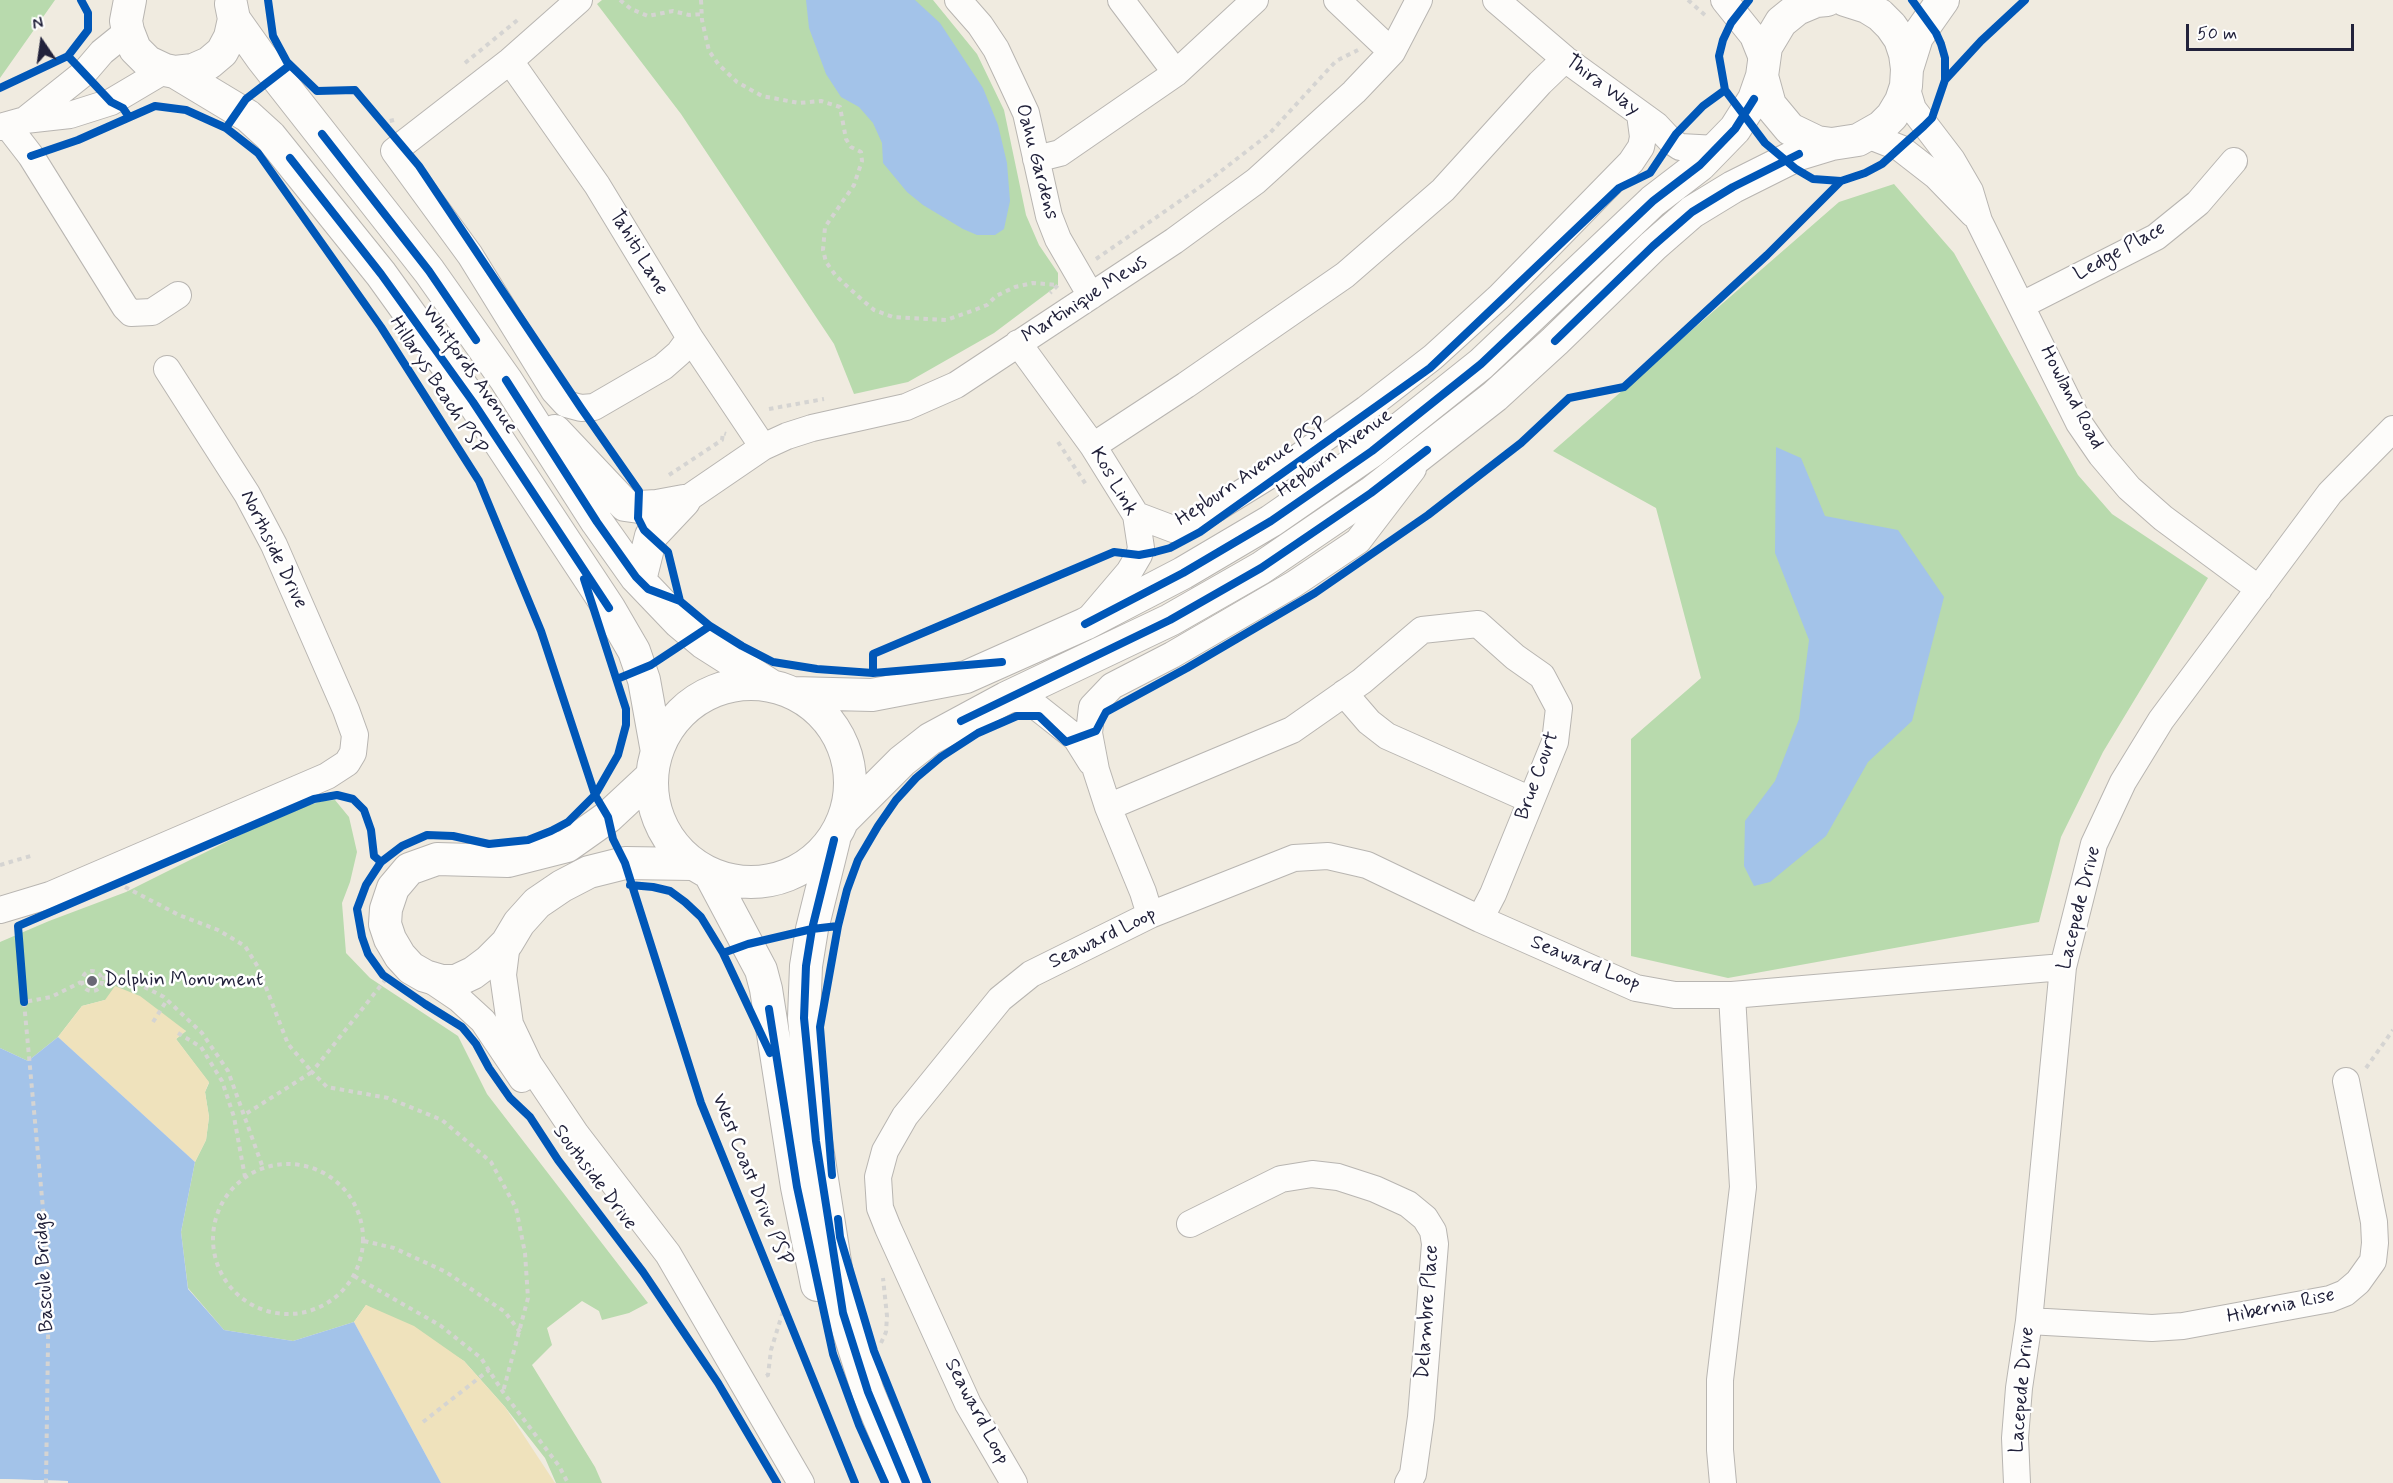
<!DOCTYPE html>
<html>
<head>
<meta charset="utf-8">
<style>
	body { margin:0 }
	#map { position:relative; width:2393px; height:1483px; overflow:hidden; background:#f0ebe0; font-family:Mynerve,sans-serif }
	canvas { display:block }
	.north { position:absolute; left:12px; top:12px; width:60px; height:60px; -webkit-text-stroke:4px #fff; paint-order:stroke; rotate:347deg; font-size:16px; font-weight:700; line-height:24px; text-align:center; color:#22223b }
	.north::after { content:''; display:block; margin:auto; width:21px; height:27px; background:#22223b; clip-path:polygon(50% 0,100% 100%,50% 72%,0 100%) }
	.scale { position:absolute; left:2186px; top:24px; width:168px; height:27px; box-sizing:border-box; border:3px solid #22223b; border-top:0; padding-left:8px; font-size:18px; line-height:21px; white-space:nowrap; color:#22223b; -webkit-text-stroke:4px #fff; paint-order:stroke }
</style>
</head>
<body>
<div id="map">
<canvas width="2393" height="1483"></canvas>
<div class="north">N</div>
<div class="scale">50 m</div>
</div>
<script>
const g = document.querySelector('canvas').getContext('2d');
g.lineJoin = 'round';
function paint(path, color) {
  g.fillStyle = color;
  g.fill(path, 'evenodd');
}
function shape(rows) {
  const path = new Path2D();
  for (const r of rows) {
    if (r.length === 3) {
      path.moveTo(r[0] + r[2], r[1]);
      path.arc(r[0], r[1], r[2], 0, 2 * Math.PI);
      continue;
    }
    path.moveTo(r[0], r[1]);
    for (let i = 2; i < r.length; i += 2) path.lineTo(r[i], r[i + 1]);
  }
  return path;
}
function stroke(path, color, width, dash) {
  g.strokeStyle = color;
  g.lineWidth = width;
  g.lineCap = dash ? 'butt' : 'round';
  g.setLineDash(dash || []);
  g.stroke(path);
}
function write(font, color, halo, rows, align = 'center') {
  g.font = font + ' Mynerve,sans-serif';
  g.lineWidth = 5;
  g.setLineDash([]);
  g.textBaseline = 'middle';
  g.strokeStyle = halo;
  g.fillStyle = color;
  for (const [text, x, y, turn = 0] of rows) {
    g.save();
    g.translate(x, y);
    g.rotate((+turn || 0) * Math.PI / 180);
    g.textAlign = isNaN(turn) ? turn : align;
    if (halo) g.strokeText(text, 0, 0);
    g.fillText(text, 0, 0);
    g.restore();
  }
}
const green = shape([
	[0,0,55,0,0,78],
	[602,0,933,0,977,54,1004,110,1026,215,1039,245,1058,273,1058,285,994,333,908,382,854,394,834,344,681,114,597,4],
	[1894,184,1954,253,2078,475,2112,514,2208,578,2103,752,2061,837,2039,922,1728,978,1631,956,1631,739,1701,678,1656,508,1553,451,1839,202],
	[335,800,349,817,357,852,350,882,342,903,346,953,370,978,458,1036,487,1094,648,1303,629,1313,602,1320,599,1311,582,1301,547,1328,552,1345,532,1365,595,1467,602,1483,556,1483,545,1458,505,1407,464,1361,366,1305,354,1322,293,1341,224,1330,188,1288,181,1232,195,1162,206,1140,209,1117,205,1092,209,1083,176,1039,186,1031,105,1000,82,1006,58,1037,28,1061,0,1048,0,942,49,921,126,892,282,814,322,801]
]);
const sand = shape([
	[115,986,140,996,186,1031,176,1039,209,1082,205,1092,209,1117,206,1140,195,1162,58,1037,82,1006,105,1000],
	[366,1305,414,1326,464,1361,505,1407,555,1483,441,1483,354,1322]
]);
const water = shape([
	[806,0,915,0,940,23,983,88,998,125,1007,163,1010,201,1004,229,995,235,977,235,963,229,923,205,907,192,883,163,882,143,873,123,859,107,841,97,826,74,809,28],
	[1776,447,1801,458,1825,516,1898,530,1944,597,1912,721,1868,762,1826,836,1770,882,1754,886,1744,866,1745,821,1775,781,1799,719,1809,640,1775,553],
	[58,1037,195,1162,181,1232,188,1289,224,1330,293,1341,354,1322,441,1483,68,1483,68,1481,0,1479,0,1048,28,1061]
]);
const pier = shape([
	[0,1479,68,1481,68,1483,0,1482]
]);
const path = shape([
	[620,0,631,9,648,16,673,11,689,15,702,14],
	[701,0,702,20,709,51,719,65,737,82,762,96,799,103,821,101,840,107,846,139,851,147,861,152,862,161,854,185,825,227,823,250,826,262,836,276,859,297,874,310,893,317,946,320,977,309,987,305,996,296,1015,287,1033,283,1058,285,1050,293],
	[1688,0,1705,15],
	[465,63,520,18],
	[381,123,394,120],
	[1096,259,1203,185,1269,134,1336,61,1358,50],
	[769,409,824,399],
	[1058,442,1087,486],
	[669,475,722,440,723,433,726,434],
	[600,786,618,755,625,727],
	[0,865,34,855],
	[125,887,179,915,218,930,245,946,258,967,288,1044,312,1072,244,1115],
	[92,981,10],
	[102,978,123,976,164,997,202,1033,228,1071,263,1168],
	[386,979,312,1072,327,1087,388,1098,442,1120,491,1162,516,1208,525,1253,528,1298,503,1392],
	[153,1022,167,1000],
	[178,1033,201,1047,222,1081,234,1117,245,1177],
	[2366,1068,2393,1030],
	[288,1239,75],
	[364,1241,394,1248,446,1272,505,1312,520,1332],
	[354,1276,441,1326,481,1358,503,1392,559,1466,568,1483],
	[881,1343,886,1332,887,1316,883,1278],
	[766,1376,768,1375,771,1350,785,1305],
	[423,1422,489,1370],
	[46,1483,49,1274,24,1002,51,997,81,982]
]);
const minor = shape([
	[579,0,510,61,394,151,470,255,554,391,566,404,581,408,594,407,663,367,679,353,690,338],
	[958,0,980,25,996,49,1012,83,1026,113,1049,216,1058,239,1091,296],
	[1121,0,1176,73],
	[1337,0,1392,52],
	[1496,0,1565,59,1656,125,1671,141,1680,147,1717,149],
	[1724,0,1753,36,1763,61],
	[510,61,597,185,690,338,763,447],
	[1906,86,1913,109,1952,160,1970,191,1979,221,2079,423,2101,455,2129,488,2163,518,2259,589],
	[25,120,84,73,102,52,128,31],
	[7,125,31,156,125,307,131,313,152,312,178,295],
	[0,127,25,120,70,115,111,102,165,70],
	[1867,135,1900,148,1936,176,1973,214],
	[1036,159,1060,153,1176,73,1255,0],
	[2022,305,2156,237,2198,203,2234,161],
	[1018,343,1093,446,1136,515,1141,548,1139,555,1129,572,1089,619],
	[1093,446,1186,385,1345,275,1443,190,1540,83,1565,59],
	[684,501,763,447,787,436,812,428,906,407,956,385,1174,241,1256,181,1354,92,1392,52,1419,0],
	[1136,515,1173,529,1194,522,1293,461,1366,409,1433,357,1500,296,1631,162,1641,147,1643,137,1640,114],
	[1344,693,1369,722,1387,736,1531,800],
	[1006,698,1028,700,1076,738,1091,762],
	[1108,807,1292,730,1362,681,1422,630,1478,624,1515,657,1542,676,1559,708,1555,742,1493,894,1480,919],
	[0,910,50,895,327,776,347,763,353,753,355,735,346,710,274,545,247,494,167,369],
	[1150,915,1143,892,1108,807,1096,770,1089,733,1092,707,1112,686,1172,655,1294,584,1358,541,1413,469],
	[507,943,503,975,510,1024,529,1064,576,1134,668,1254,801,1483],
	[428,978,459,999,483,1021,522,1079],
	[1190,1224,1281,1179,1312,1174,1338,1177,1375,1189,1408,1204,1425,1218,1433,1231,1435,1244,1421,1417,1413,1474,1408,1483],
	[2029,1321,2152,1328,2183,1326,2330,1299,2345,1293,2358,1282,2373,1261,2375,1243,2374,1222,2346,1081],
	[1014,1483,968,1404,888,1228,880,1208,878,1177,885,1151,905,1116,1000,999,1031,974,1150,915,1294,858,1328,856,1367,865,1480,919,1636,988,1675,995,1732,995,2063,967],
	[1723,1483,1720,1450,1720,1380,1743,1187,1732,995],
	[2017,1483,2015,1438,2019,1388,2029,1321,2063,967,2094,844,2123,782,2161,720,2330,493,2393,429]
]);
const major = shape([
	[130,0,126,21,128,31,135,49,148,62,165,70,175,72,193,70,209,63,222,52,230,37,234,19,231,4],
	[1827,0,1816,1,1797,9,1781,22,1766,47,1762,76,1770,105,1790,129,1817,142,1832,144,1858,140,1881,127,1892,116,1901,101,1906,86,1907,69,1905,54,1900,39,1891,26,1880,15,1867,7,1845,0],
	[234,19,261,57,429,271,506,380,597,522,636,577,679,622,704,643,770,685],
	[1907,69,1917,37,1943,0],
	[175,72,248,116,270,136,381,274,473,402,609,608,634,651,644,680,657,752],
	[555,431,625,505,639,507,657,506,684,501],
	[636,577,642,572,651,536,684,501],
	[751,783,99],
	[793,693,872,695,966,677,1085,624,1183,573,1271,521,1372,451,1481,364,1653,201,1700,165,1735,129,1754,99,1762,76],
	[652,776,608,817,567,846,508,861,437,859,409,869,393,888,386,909,385,924,390,939,400,956,411,968,425,976,442,981,456,981,473,973,489,961,507,943,519,923,537,903,562,886,589,872,625,863,692,864],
	[845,818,902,761,930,739,1006,698,1170,620,1261,568,1371,493,1495,396,1555,341,1653,246,1692,212,1733,187,1799,154,1832,144],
	[834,840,812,929,806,966,804,1018,816,1141,843,1313,868,1392,906,1483],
	[710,874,761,970,766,989,797,1187,817,1285]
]);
const cycleway = shape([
	[268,0,273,36,287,62,317,91,355,90,419,166,581,408,639,491,638,518,644,530,668,552,680,601,710,626,742,646,773,662,817,669,873,673,1002,662],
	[1912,0,1936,33,1941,44,1945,58,1945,80],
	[68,56,111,102,123,108,129,117],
	[0,88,68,56,88,30,88,13,81,0],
	[1725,90,1765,143,1796,169,1813,179,1841,181],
	[226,128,246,99,290,65],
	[322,134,429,271,476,340],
	[31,156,78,140,155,106,186,110,226,128,258,153,381,327,479,481,541,631,595,795,608,817,613,839,625,863,701,1103,855,1483],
	[290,158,381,274,473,402,609,608],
	[1555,341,1653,246,1692,212,1733,187,1799,154],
	[506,380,597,522,636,577,648,589,680,601],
	[1085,624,1183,573,1271,521,1372,451,1481,364,1653,201,1700,165,1735,129,1754,99],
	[873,673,873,654,1114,552,1139,555,1155,552,1170,548,1200,532,1430,368,1619,188,1650,173,1676,134,1703,106,1725,90,1719,56,1723,40,1731,23,1749,0],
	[617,679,651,665,710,626],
	[961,721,1170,620,1261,568,1371,493,1427,450],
	[834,840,812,929,806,966,804,1018,816,1141,843,1313,868,1392,906,1483],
	[381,862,402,846,427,835,453,836,489,844,528,840,551,831,568,822,595,795,618,755,626,725,626,709,584,579],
	[630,885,653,887,670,891,685,902,701,917,723,953,748,944,812,929,838,926,847,890,858,860,878,826,896,800,916,778,941,757,978,733,1017,716,1039,716,1066,742,1096,731,1106,712,1187,668,1315,593,1428,515,1521,443,1569,398,1624,387,1767,255,1841,181,1865,173,1882,164,1924,126,1932,118,1945,80,1981,41,2025,0],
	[723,953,770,1053],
	[24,1002,18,926,314,799,337,795,353,799,364,810,371,830,374,856,381,862,366,885,357,909,362,937,368,954,383,975,425,1004,462,1027,476,1044,489,1068,510,1098,530,1117,558,1160,643,1272,718,1383,777,1483],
	[769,1009,797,1187,833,1354,859,1425,885,1483],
	[832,1175,820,1027,838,926],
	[838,1219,840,1237,874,1351,927,1483]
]);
const markers = [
	[92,981,6,"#6a6875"]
];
const streetNames = [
	["Thira Way",1602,86,37],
	["Oahu Gardens",1036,162,75],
	["Ledge Place",2120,252,-29],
	["Tahiti Lane",638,253,59],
	["Martinique Mews",1085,300,-33],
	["Whitfords Avenue",469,370,55],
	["Hillarys Beach PSP",437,386,57],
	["Howland Road",2071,398,62],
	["Hepburn Avenue",1335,454,-36],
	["Hepburn Avenue PSP",1252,473,-34],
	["Kos Link",1113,482,60],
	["Northside Drive",273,550,64],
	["Brue Court",1538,776,-70],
	["Lacepede Drive",2080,908,-76],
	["Seaward Loop",1103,939,-26],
	["Seaward Loop",1585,964,22],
	["Southside Drive",594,1178,53],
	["West Coast Drive PSP",751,1180,68],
	["Bascule Bridge",45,1272,-93],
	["Hibernia Rise",2281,1307,-12],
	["Delambre Place",1428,1312,-86],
	["Lacepede Drive",2023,1390,-85],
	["Seaward Loop",976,1412,62]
];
const poiNames = [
	["Dolphin Monument",104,981]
];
paint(green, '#b8daad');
paint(sand, '#efe2bc');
paint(water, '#a3c3e9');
paint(pier, '#f0ebe0');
stroke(minor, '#b8b5b1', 28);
stroke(major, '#b8b5b1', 34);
stroke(path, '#d5d4d2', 4, [4.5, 4.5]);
stroke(minor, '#fdfcfa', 26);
stroke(major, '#fdfcfa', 32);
stroke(cycleway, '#0057b8', 8);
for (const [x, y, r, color] of markers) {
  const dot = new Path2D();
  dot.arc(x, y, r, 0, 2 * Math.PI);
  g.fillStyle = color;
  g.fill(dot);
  stroke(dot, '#fff', 2);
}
write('20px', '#22223b', '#fff', streetNames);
write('20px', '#22223b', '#fff', poiNames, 'left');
</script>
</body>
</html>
